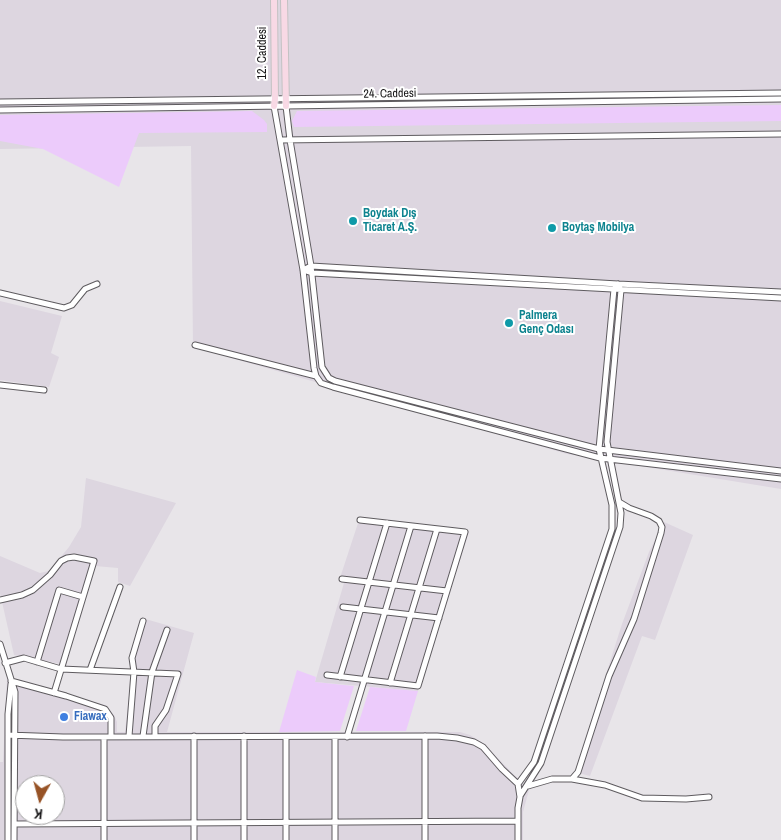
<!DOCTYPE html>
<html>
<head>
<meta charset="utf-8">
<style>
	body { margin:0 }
	#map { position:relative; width:781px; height:840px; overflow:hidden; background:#e8e5e9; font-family:"Archivo Narrow",sans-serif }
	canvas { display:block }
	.north { position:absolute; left:15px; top:775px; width:50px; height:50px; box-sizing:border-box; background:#fff; border:1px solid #a2a2a2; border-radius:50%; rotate:187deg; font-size:14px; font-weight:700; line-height:20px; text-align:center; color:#171617 }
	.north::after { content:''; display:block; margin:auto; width:18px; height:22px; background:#975326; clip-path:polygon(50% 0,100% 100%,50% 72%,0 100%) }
</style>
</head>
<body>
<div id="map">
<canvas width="781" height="840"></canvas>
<div class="north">K</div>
</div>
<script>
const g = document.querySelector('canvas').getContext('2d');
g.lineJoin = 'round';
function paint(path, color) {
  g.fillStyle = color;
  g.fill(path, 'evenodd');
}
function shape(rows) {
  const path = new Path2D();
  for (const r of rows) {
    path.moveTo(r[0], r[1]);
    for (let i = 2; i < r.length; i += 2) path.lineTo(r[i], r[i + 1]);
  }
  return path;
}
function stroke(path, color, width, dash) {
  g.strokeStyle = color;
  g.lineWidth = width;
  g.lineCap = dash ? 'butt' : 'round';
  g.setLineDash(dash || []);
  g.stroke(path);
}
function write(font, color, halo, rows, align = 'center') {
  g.font = font + ' "Archivo Narrow",sans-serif';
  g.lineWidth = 4;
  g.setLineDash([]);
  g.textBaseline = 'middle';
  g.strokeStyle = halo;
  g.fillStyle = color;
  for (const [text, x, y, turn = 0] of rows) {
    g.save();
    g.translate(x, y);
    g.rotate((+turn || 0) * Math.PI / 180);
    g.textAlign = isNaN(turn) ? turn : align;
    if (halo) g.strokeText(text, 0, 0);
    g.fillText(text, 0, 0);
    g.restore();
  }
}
const built = shape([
	[0,0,781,0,781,489,567,454,193,347,191,146,0,149],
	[0,301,62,316,51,353,59,357,49,387,0,380],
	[86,478,176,503,130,586,118,582,118,568,95,566,66,665,14,655,0,593,0,556,40,573,49,571,69,547,81,527],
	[360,517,469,532,418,691,315,682,344,583,339,581],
	[664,522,693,535,655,640,642,636,590,776,575,772,622,624,649,552],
	[142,618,194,633,167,732,460,732,470,735,484,744,529,790,523,812,523,840,0,840,0,762,3,762,7,679,105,705,114,715,117,722,117,732,125,732,132,668],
	[25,785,55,785,55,815,25,815]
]);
const green = shape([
	[781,105,781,121,294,127,292,121,297,111],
	[252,111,264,120,267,124,267,132,139,133,119,187,43,149,0,141,0,115],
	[297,670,316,677,315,682,354,686,340,731,279,732],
	[370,687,418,691,406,731,356,731]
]);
const minor = shape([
	[0,102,781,93],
	[274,106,303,270,314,368,316,376,321,383,333,387,600,458,781,479],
	[286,106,290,140,311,266,322,367,329,378,335,381,599,449,781,471],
	[0,110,781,99],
	[280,140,781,134],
	[303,270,311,266,618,284,781,292],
	[303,270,312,273,781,298],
	[0,293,64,308,72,305,85,289,97,284],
	[195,345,316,376],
	[0,385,44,390],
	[342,579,447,591],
	[0,600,22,595,33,590,50,575,61,561,67,558,74,557,94,561,54,693],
	[343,607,439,618],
	[0,644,15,692,14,840],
	[37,662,59,590,83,597],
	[5,663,24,658,61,669,178,674,166,710,155,726,155,736],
	[90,670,120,587],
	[327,675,418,686,465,532,360,520],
	[340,677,387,523],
	[11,681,66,696,105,709,111,718,111,737],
	[390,683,437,529],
	[8,735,63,737,437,736,457,738,474,742,483,747,502,769,518,784,520,797,518,808,518,840],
	[129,736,134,672,132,658,143,621],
	[143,736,152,672,167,630],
	[194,736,194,840],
	[244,736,244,840],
	[104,737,104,840],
	[286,737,286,840],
	[335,737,335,840],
	[347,737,411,526],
	[572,779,605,785,642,798,686,799,709,797],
	[518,784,534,762,612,529,612,505,599,449,614,289,618,284],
	[528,786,552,779,572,779,578,772,609,676,634,619,661,533,662,527,659,521,651,516,629,508,619,502],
	[520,796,541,763,620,527,621,513,607,442,621,290,618,284],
	[15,824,518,821],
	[8,840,8,714,11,684],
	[425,840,425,736]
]);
const major = shape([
	[284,0,286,106],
	[274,106,275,99,274,0]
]);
const markers = [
	[353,221,5,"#0f9aa8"],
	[552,228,5,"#0f9aa8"],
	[509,323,5,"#0f9aa8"],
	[64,717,5,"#3f7fe0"]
];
const streetNames = [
	["12. Caddesi",263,53,-90],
	["24. Caddesi",390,94,-1]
];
const cultureNames = [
	["Boydak Dış",363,214],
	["Ticaret A.Ş.",363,228],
	["Boytaş Mobilya",562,228],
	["Palmera",519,316],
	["Genç Odası",519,330]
];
const shopNames = [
	["Fiawax",74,717]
];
paint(built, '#ddd6e0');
paint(green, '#eccbfb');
stroke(minor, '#5e5b5f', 7);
stroke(major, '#c3c2c3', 8);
stroke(minor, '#fff', 5);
stroke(major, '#f8d9e5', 6);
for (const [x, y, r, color] of markers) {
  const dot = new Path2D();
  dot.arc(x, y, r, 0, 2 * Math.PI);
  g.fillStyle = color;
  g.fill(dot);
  stroke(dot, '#fff', 2);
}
write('12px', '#171617', '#fff', streetNames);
write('bold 12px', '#0d838f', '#fff', cultureNames, 'left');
write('bold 12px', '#366cbe', '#fff', shopNames, 'left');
</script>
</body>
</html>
